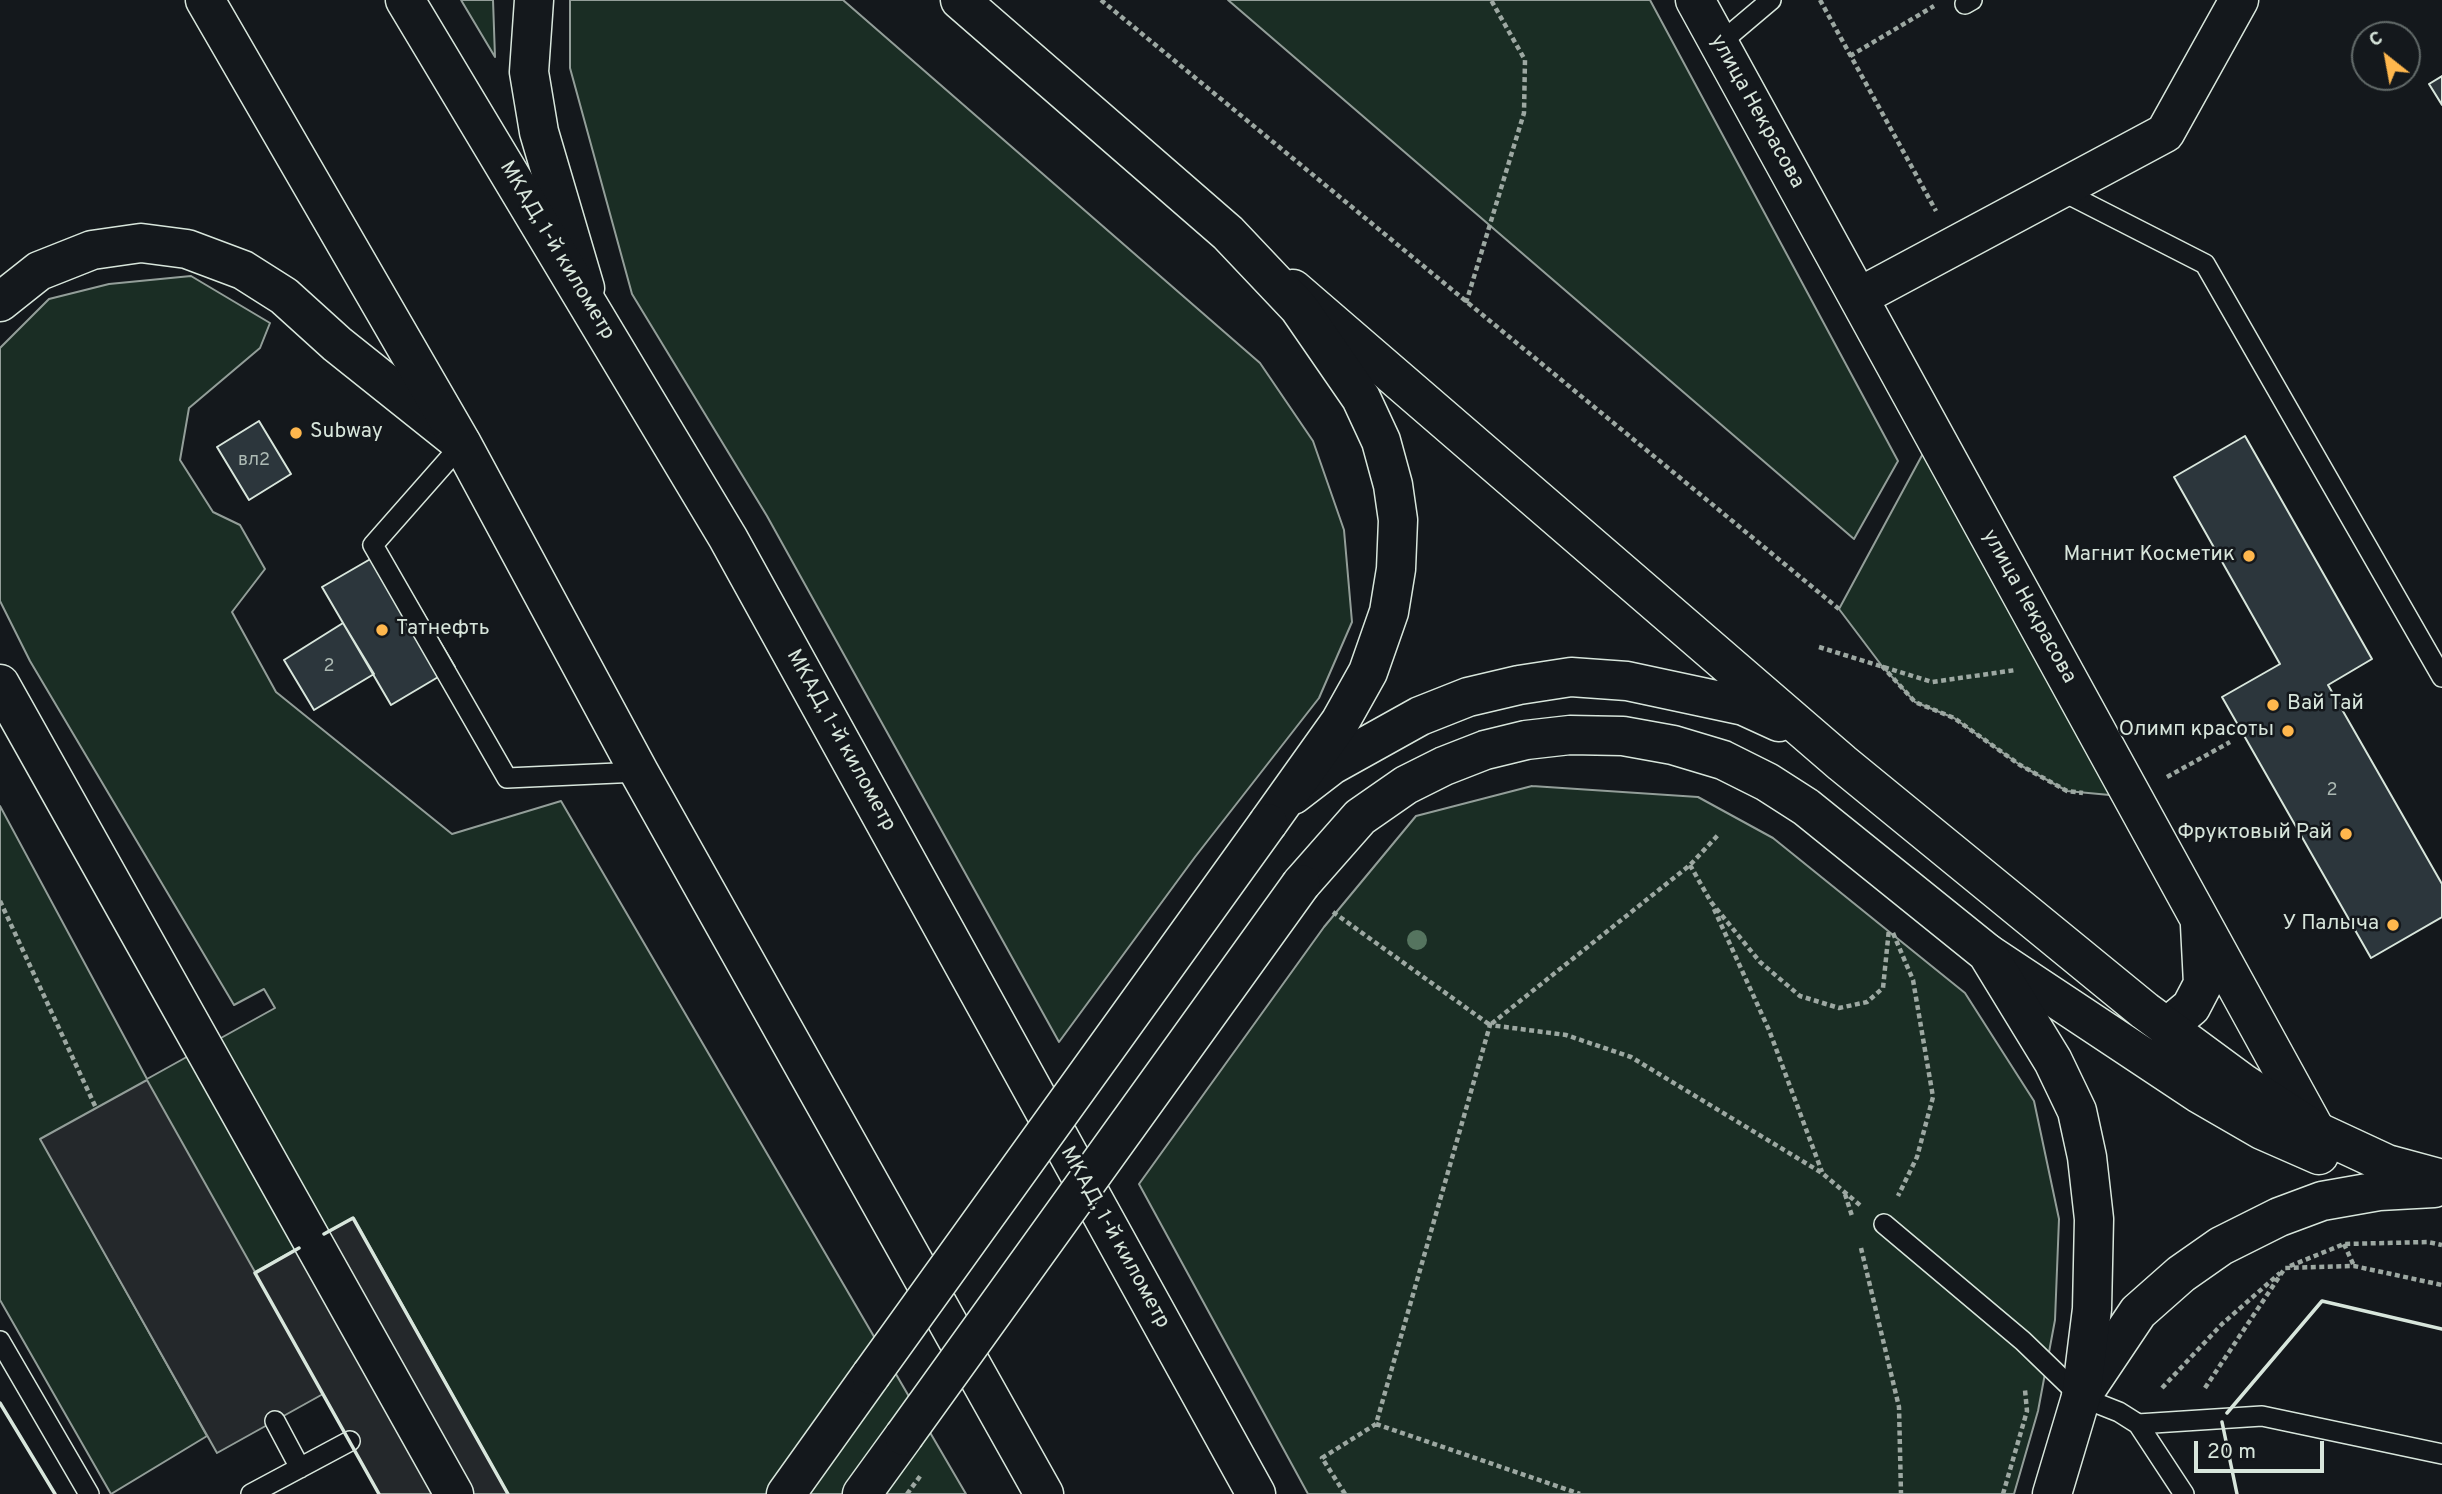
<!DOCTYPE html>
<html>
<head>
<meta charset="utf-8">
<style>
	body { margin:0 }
	#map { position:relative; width:2442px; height:1494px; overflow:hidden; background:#14181c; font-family:Overpass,sans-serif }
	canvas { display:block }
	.north { position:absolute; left:2351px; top:21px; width:70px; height:70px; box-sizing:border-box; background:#14181c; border:2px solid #626a69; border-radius:50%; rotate:329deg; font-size:19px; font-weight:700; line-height:28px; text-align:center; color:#d8e6dc }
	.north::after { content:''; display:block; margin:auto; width:24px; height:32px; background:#ffb74d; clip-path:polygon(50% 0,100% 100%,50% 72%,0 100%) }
	.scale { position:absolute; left:2194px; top:1441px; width:130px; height:32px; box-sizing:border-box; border:4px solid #d8e6dc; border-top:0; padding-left:9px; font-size:21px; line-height:24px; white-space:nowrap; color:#d8e6dc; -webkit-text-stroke:5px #14181c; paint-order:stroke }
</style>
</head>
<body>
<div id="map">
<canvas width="2442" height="1494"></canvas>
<div class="north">С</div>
<div class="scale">20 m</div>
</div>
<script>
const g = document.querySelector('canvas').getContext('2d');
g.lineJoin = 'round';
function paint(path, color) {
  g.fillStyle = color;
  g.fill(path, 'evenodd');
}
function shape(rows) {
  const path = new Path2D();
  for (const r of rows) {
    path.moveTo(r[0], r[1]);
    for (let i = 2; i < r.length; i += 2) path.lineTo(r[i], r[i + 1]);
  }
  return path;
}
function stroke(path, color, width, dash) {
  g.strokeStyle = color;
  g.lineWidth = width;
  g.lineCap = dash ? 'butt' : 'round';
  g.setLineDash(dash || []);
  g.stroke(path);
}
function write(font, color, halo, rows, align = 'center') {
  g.font = font + ' Overpass,sans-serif';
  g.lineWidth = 5;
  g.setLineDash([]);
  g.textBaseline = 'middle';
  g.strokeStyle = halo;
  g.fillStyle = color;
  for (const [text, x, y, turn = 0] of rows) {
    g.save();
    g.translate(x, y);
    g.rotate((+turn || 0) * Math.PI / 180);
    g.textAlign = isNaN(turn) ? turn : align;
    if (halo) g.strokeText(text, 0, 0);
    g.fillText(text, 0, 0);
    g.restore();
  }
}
const green = shape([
	[461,0,493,0,495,57,461,0],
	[570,0,843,0,1260,363,1313,441,1344,530,1352,622,1319,698,1195,857,1059,1042,767,516,632,294,570,68,570,0],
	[1228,0,1650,0,1898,461,1854,539,1228,0],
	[191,276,270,323,260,348,189,408,180,460,213,512,240,525,265,569,232,612,276,692,452,834,561,801,966,1494,508,1494,354,1218,255,1273,41,1139,207,1436,111,1494,0,1300,0,806,147,1079,275,1008,264,989,234,1005,30,661,0,601,0,348,49,299,109,284,191,276],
	[1933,435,2131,797,2067,791,2020,765,1954,718,1915,702,1882,666,1839,609,1933,435],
	[1532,786,1698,797,1773,838,1965,993,2034,1101,2059,1219,2055,1320,2038,1411,2014,1494,1308,1494,1139,1184,1324,927,1416,816,1532,786]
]);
const parking = shape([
	[147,1080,255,1272,353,1218,508,1494,379,1494,323,1394,217,1453,40,1139,147,1080]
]);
const building = shape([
	[2442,76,2442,105,2429,84,2442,76],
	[259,421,291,474,249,500,217,447,259,421],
	[2245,436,2372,659,2328,685,2442,884,2442,917,2371,958,2222,697,2280,664,2174,477,2245,436],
	[386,550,455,667,391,705,322,587,386,550],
	[343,623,374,674,314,710,284,660,343,623]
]);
const path = shape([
	[1101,0,1839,609],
	[1820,0,1936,211],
	[1850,56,1934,6],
	[1466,303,1524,113,1525,60,1491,0],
	[1819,647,1932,682,2016,670],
	[1882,666,1915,702,1954,718,2020,765,2067,791,2083,793],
	[2167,777,2230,742],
	[1690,865,1711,902,1760,962,1800,996,1839,1008,1867,1002,1883,988,1889,929],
	[0,901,96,1108],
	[1714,909,1769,1030,1822,1172],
	[1333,912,1490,1025,1690,865,1719,834],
	[1893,933,1913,980,1933,1097,1917,1157,1898,1196],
	[1845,1194,1852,1216],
	[2344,1244,2354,1266],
	[1861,1248,1899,1407,1901,1494],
	[2290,1266,2344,1244,2428,1242,2442,1245],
	[2162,1388,2222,1324,2280,1273],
	[2205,1388,2285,1268,2354,1266,2442,1285],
	[1376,1424,1580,1494],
	[1345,1494,1322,1458,1376,1424,1490,1025,1566,1035,1631,1057,1822,1173,1861,1206],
	[2003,1494,2027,1411,2025,1390]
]);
const service = shape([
	[1965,4,1972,0],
	[1719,44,1771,0],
	[2060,190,2205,264,2442,677],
	[462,444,373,545,507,778,639,772],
	[1884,1224,2023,1341,2081,1397,2119,1412,2138,1424,2184,1494],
	[0,1341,89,1494],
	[275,1421,300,1468],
	[2138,1424,2262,1416,2442,1454],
	[251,1494,350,1441]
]);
const minor = shape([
	[1695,0,2316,1131],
	[1859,297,2165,133,2239,0],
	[2167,1027,2191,1007,2203,984,2200,925]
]);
const tertiary = shape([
	[1293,289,1842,763,2145,1011,2244,1084,2316,1131,2387,1164,2442,1179],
	[0,302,39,271,92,250,141,243,187,249,243,270,284,296,337,344,461,443],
	[1293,795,1332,765,1420,716,1468,697,1519,685,1571,677,1627,681,1744,706,1779,722],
	[1987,953,2198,1093,2262,1130,2319,1155],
	[2081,1397,2138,1312,2181,1274,2221,1246,2279,1217,2322,1201,2379,1191,2434,1188]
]);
const secondary = shape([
	[534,0,529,72,539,132,585,288],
	[960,0,1228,233,1299,308,1361,398,1381,441,1393,485,1398,520,1396,569,1389,612,1368,672,1340,722,1268,823],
	[0,684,454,1494],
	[1301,884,1360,817,1406,785,1444,766,1485,750,1526,740,1570,735,1623,736,1673,745,1723,760,1767,782,1806,807,1987,953,2053,1061,2077,1111,2087,1157,2094,1219,2092,1309,2081,1397,2052,1494],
	[786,1494,871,1375],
	[862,1494,904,1436]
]);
const trunk = shape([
	[205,0,462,444,639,772,1044,1494],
	[405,0,728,538,1256,1494]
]);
const pathBridge = shape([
	[907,1494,921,1475]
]);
const secondaryBridge = shape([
	[871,1375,1268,823],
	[904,1436,1301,884]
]);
const wall = shape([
	[324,1234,353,1218,508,1494],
	[299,1248,255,1273,379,1494],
	[0,1403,55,1494],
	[2227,1413,2322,1301,2442,1329],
	[2222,1422,2237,1494]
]);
const trees = [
	[1417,940]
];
const markers = [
	[296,433,7,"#ffb74d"],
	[2249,556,7,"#ffb74d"],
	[382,630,7,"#ffb74d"],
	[2273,705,7,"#ffb74d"],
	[2288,731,7,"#ffb74d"],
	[2346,834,7,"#ffb74d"],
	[2393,925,7,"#ffb74d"]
];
const numberNames = [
	["вл2",254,461],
	["2",329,667],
	["2",2332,791]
];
const streetNames = [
	["улица Некрасова",1756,112,61],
	["МКАД, 1-й километр",556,251,59],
	["улица Некрасова",2028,607,61],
	["МКАД, 1-й километр",840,741,61],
	["МКАД, 1-й километр",1114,1238,61]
];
const poiNames = [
	["Subway",310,433,"left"],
	["Магнит Косметик",2235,556],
	["Татнефть",396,630,"left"],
	["Вай Тай",2287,705,"left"],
	["Олимп красоты",2274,731],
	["Фруктовый Рай",2332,834],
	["У Палыча",2379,925]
];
paint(green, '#1a2d24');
stroke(green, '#939e99', 2);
paint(parking, '#24282b');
stroke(parking, '#939e99', 2);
paint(building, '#2c363c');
stroke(building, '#d8e6dc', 2);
stroke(service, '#d8e6dc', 22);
stroke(minor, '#d8e6dc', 41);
stroke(tertiary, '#d8e6dc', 41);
stroke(secondary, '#d8e6dc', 41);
stroke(trunk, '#d8e6dc', 41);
stroke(path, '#9da8a2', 4.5, [5, 3.5]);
stroke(service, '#14181c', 19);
stroke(minor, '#14181c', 38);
stroke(tertiary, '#14181c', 38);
stroke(secondary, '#14181c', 38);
stroke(trunk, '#14181c', 38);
stroke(secondaryBridge, '#d8e6dc', 41, []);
stroke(pathBridge, '#9da8a2', 4.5, [5, 3.5]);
stroke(secondaryBridge, '#14181c', 38);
stroke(wall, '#d8e6dc', 3.5);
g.fillStyle = '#55745f';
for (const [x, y] of trees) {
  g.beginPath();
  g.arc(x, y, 10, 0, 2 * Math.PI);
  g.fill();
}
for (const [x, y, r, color] of markers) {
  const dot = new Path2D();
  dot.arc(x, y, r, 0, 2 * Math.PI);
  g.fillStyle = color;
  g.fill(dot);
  stroke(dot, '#14181c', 2.5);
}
write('18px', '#adbab4', null, numberNames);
write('21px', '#d8e6dc', '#14181c', streetNames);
write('21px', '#d8e6dc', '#14181c', poiNames, 'right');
</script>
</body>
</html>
